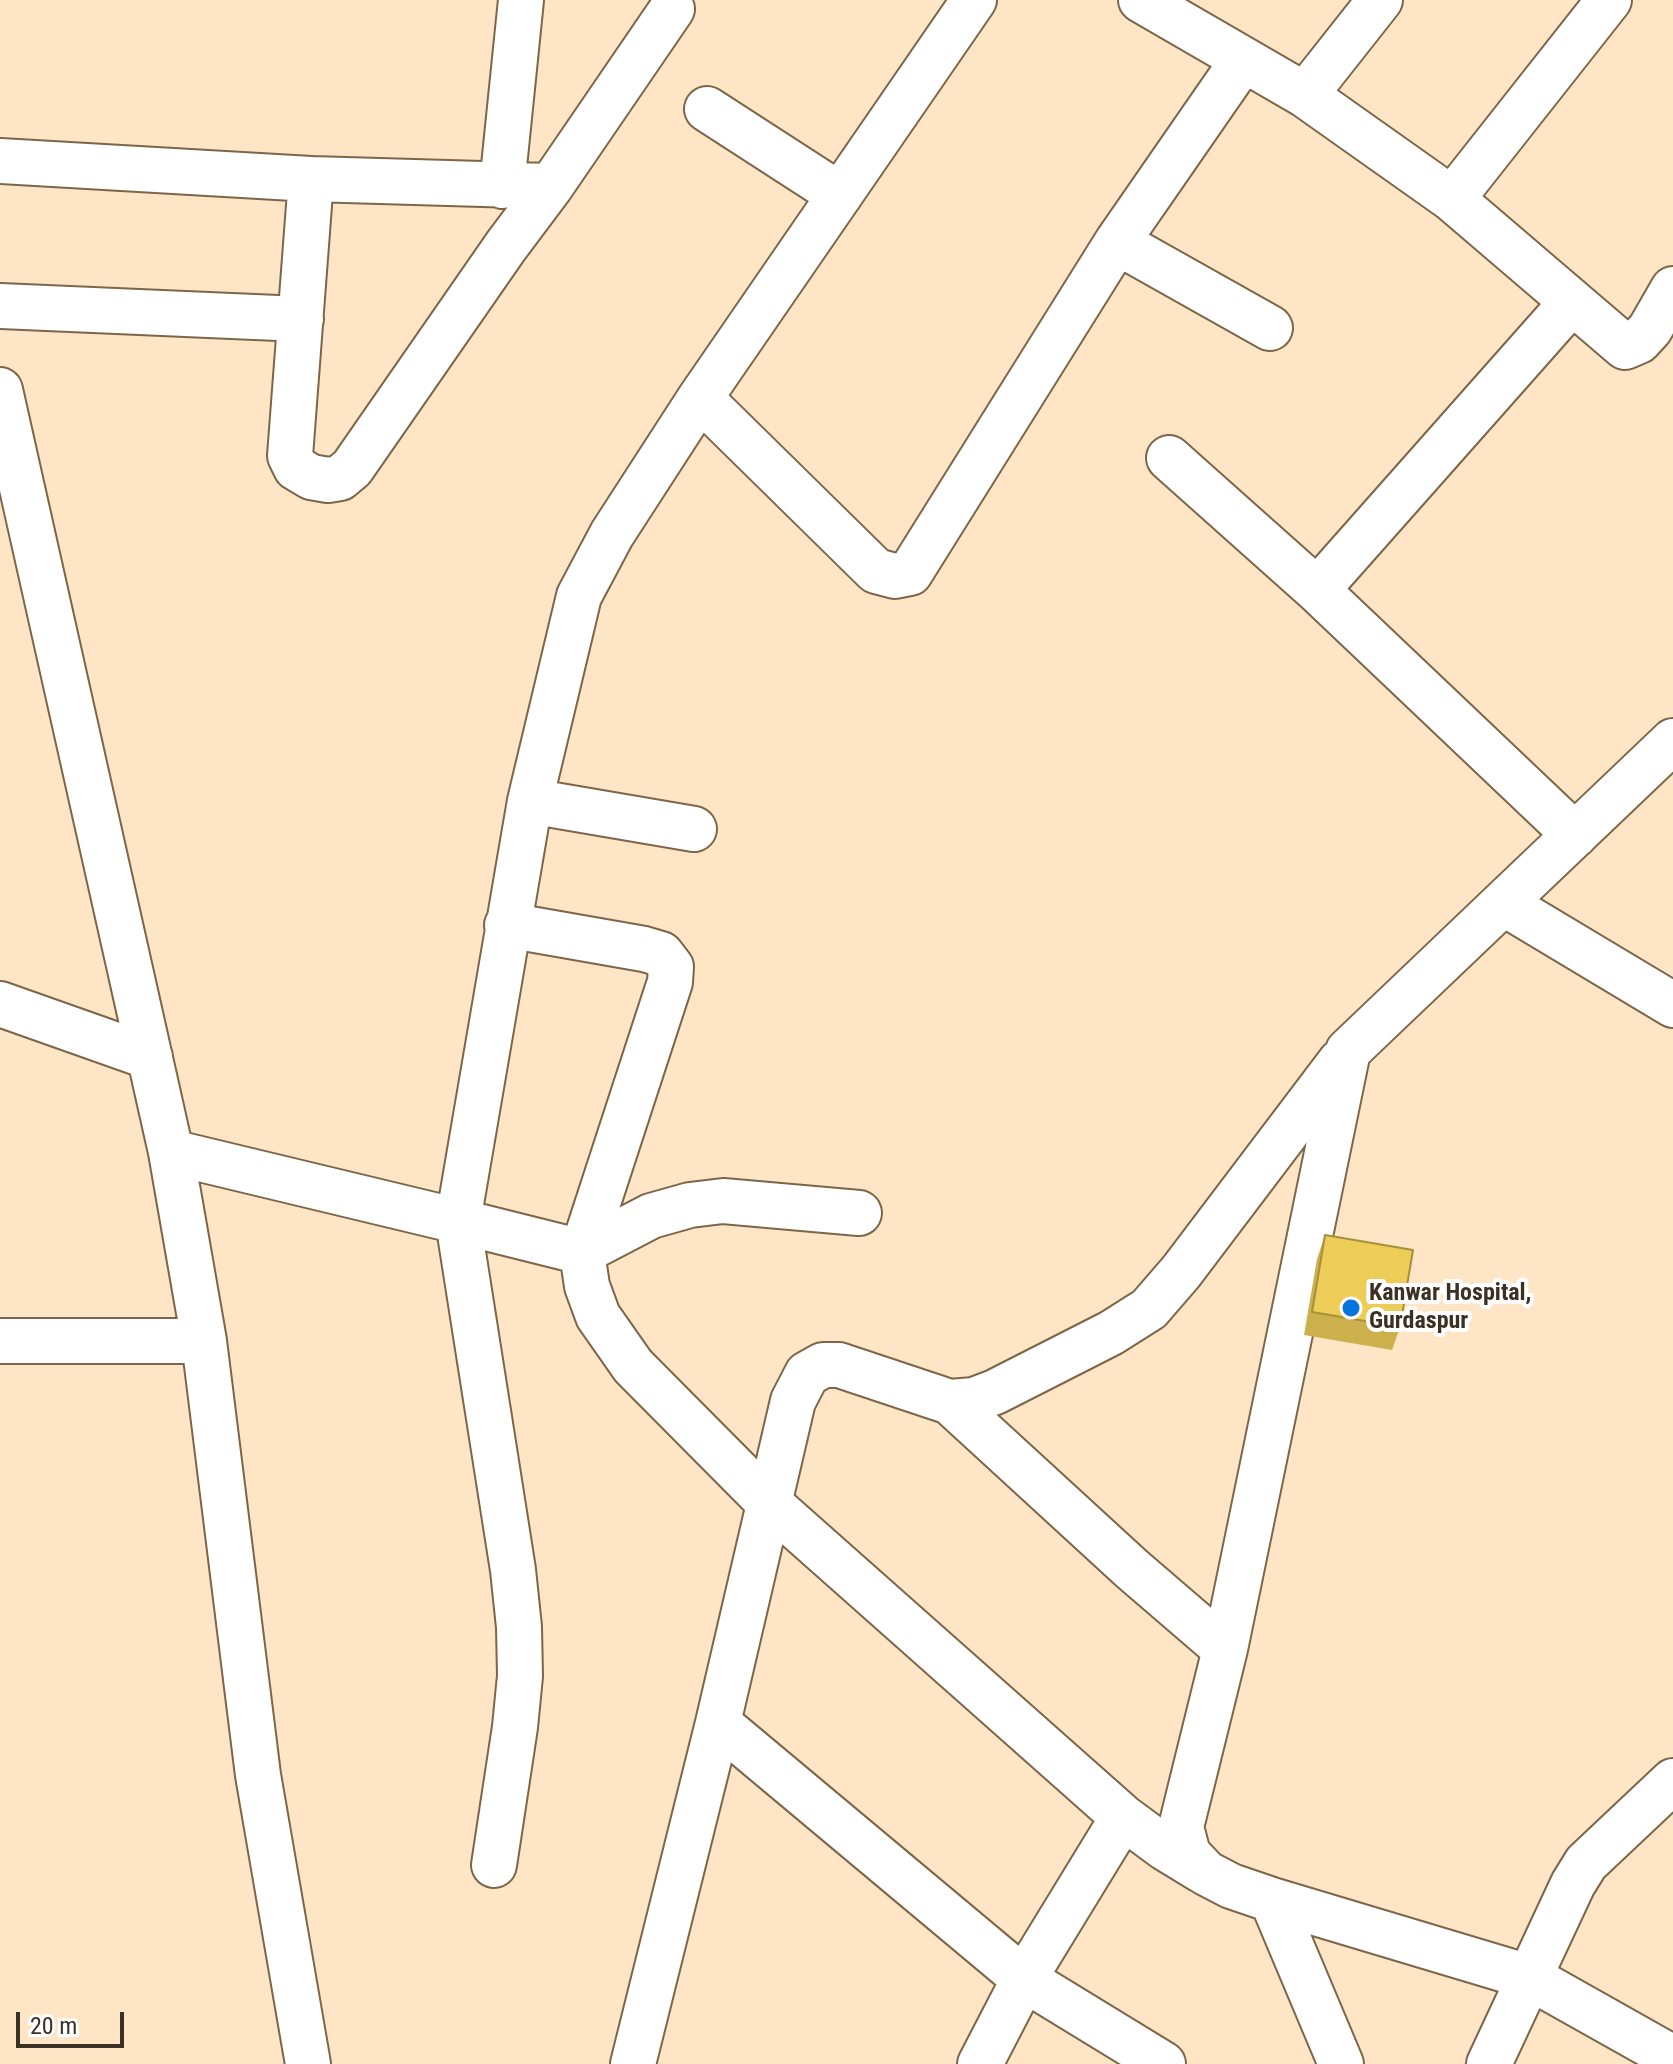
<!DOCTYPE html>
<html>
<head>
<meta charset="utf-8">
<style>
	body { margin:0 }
	#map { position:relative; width:1673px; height:2064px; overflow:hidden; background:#fee5c5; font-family:"Roboto Condensed",sans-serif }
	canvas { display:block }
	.scale { position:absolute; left:16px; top:2012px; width:108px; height:36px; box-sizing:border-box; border:4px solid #3a3024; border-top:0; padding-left:10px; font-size:24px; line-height:28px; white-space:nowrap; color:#3a3024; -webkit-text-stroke:6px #fff; paint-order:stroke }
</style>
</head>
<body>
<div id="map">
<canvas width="1673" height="2064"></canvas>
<div class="scale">20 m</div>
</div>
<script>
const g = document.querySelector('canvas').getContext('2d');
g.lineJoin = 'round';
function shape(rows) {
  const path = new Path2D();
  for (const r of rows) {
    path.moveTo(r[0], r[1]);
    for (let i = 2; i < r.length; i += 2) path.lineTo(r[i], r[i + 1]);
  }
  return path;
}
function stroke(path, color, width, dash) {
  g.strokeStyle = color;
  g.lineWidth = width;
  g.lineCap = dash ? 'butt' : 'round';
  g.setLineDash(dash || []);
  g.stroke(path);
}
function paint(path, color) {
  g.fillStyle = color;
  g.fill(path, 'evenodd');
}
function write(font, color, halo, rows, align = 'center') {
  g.font = font + ' "Roboto Condensed",sans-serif';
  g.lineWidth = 8;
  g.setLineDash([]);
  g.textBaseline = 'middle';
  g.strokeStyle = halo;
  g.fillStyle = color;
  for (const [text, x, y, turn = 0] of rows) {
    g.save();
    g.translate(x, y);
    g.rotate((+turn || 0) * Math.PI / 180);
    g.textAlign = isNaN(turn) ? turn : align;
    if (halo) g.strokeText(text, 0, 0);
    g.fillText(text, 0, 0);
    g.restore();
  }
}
const minor = shape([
	[1141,0,1305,95,1452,199,1625,347,1639,341,1650,329,1673,289],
	[1243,60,1117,242,1270,328],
	[1305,95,1380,0],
	[707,109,840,195],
	[0,161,311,179,551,186],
	[311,179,290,456,296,468,311,477,328,480,340,478,352,468,506,246,551,186,672,9],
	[502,186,521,0],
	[1452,199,1609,0],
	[0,306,301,319],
	[0,390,171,1152,204,1341,258,1775,308,2064],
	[700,398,876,571,895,576,910,573,1117,242],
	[1169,458,1317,590,1575,835],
	[1317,590,1572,302],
	[1673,741,1348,1051,1225,1649,1181,1827,1188,1854,1206,1873,1231,1886,1272,1900,1529,1977,1673,2058],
	[530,801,694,829],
	[1503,903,1673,1005],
	[507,925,644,949,661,954,671,967,670,982,582,1252,587,1286,598,1316,633,1366,769,1503,1123,1817,1165,1848,1201,1870],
	[0,1004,150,1057],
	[171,1152,458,1221,530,801,579,596,612,534,700,398,974,0],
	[0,1341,204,1341],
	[950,1402,1132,1569,1225,1649],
	[718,1723,1024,1979,1163,2064],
	[494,1865,515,1727,520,1676,519,1627,513,1570,458,1221,582,1252,651,1216,690,1205,723,1201,859,1213],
	[1272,1900,1341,2064],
	[633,2064,718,1723,793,1401,807,1374,823,1365,839,1365,950,1402,974,1400,995,1392,1111,1333,1149,1309,1181,1272,1340,1062],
	[980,2064,1024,1979,1123,1817],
	[1489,2064,1573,1884,1586,1863,1673,1781]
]);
const wall = shape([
	[1325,1235,1400,1327,1392,1350,1304,1335,1317,1259]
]);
const building = shape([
	[1325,1235,1413,1250,1400,1327,1312,1312,1325,1235]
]);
const markers = [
	[1351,1308,10,"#0475dc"]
];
const poiNames = [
	["Kanwar Hospital,",1369,1294],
	["Gurdaspur",1369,1322]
];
stroke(minor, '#7c6649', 48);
stroke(minor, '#fff', 44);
paint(wall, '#ccb04b');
paint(building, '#edcd57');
stroke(building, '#a6903d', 2);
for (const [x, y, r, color] of markers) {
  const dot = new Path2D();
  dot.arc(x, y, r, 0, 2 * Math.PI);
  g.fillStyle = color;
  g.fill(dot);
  stroke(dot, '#fff', 3);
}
write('bold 24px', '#3a3024', '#fff', poiNames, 'left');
</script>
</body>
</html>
